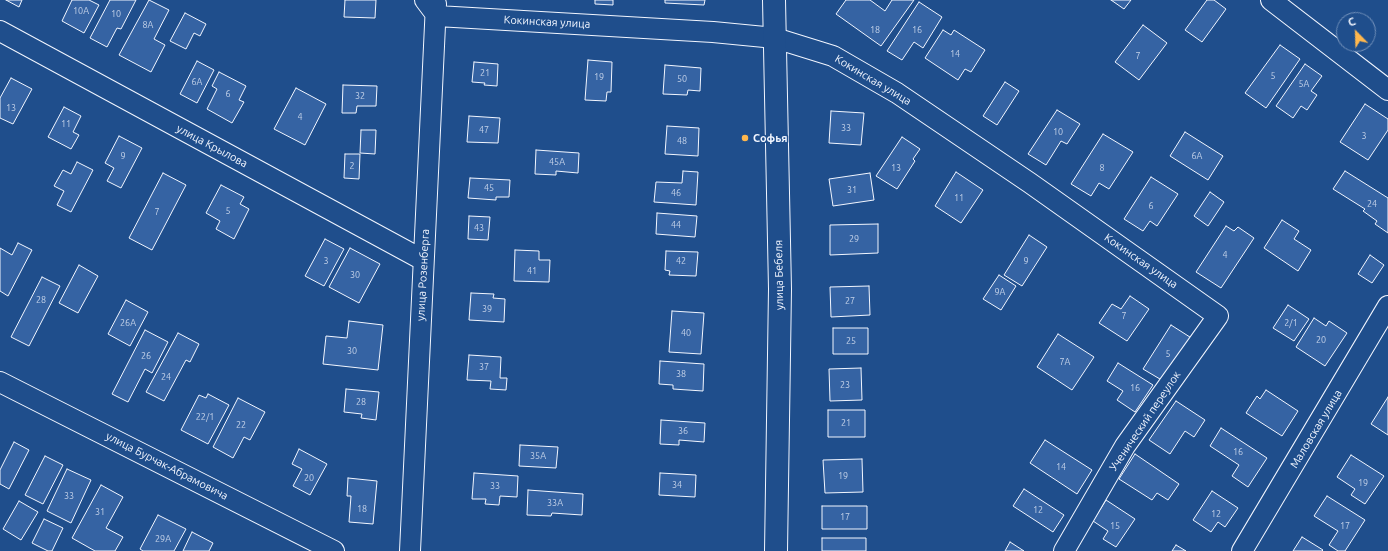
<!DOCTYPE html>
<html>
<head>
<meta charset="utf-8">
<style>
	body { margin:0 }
	#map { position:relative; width:1388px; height:551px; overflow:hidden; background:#1f4e8c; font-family:Ubuntu,sans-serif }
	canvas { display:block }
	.north { position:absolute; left:1336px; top:12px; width:40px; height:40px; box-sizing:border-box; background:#1f4e8c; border:1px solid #7391ba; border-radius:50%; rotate:337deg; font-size:11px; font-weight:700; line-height:16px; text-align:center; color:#f2f6ff }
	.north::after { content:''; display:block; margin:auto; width:14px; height:18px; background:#ffb74d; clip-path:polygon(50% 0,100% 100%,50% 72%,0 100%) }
</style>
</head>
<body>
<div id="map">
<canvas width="1388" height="551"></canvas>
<div class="north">С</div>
</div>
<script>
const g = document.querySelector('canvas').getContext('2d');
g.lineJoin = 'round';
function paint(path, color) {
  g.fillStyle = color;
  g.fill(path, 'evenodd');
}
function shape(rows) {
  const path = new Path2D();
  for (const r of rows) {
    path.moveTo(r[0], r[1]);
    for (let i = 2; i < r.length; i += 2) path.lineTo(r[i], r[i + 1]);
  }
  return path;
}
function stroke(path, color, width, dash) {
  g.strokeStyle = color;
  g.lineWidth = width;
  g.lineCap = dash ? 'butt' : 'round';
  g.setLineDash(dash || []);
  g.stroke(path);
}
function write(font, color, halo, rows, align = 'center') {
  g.font = font + ' Ubuntu,sans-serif';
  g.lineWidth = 3;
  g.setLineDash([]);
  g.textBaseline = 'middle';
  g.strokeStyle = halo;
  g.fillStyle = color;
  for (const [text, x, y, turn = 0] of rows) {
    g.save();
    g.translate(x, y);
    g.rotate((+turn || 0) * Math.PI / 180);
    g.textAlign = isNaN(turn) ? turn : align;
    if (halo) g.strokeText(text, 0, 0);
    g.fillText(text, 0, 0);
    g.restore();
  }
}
const building = shape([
	[6,0,22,0,19,7,6,0],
	[72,0,89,0,99,5,84,33,62,21,72,0],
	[110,0,136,0,121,29,117,28,107,47,90,38,110,0],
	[149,0,169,10,154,39,165,45,151,72,119,55,149,0],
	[345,0,376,0,375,18,344,17,345,0],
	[595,0,613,0,613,5,595,4,595,0],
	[665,0,705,0,704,5,665,3,665,0],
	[846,0,870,0,885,11,892,0,914,0,881,46,836,14,846,0],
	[1111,0,1131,0,1124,9,1111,0],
	[1207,0,1214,0,1226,9,1202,42,1185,30,1207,0],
	[919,2,942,17,923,48,914,42,902,60,887,51,919,2],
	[185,13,206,24,200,36,194,33,186,49,170,41,185,13],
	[1143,25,1167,43,1139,80,1115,62,1143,25],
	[943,30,951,35,954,30,985,50,971,72,965,69,958,80,925,58,943,30],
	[1280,45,1300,59,1266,108,1245,93,1280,45],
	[588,60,612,62,611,92,607,92,606,101,585,100,588,60],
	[197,61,214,70,197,103,180,94,197,61],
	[474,62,498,64,497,86,484,85,485,83,472,82,474,62],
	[1305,64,1322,76,1311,91,1317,95,1307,110,1301,106,1293,118,1276,106,1305,64],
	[665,65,701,68,700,91,688,90,687,95,663,94,665,65],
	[219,72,246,86,239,100,244,102,232,123,207,109,217,89,212,86,219,72],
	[11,78,32,89,13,124,0,118,0,98,11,78],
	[1005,82,1019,91,997,125,983,116,1005,82],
	[343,85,377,86,376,106,357,106,356,113,342,113,343,85],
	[296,88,326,104,305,145,274,129,296,88],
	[1365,104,1388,119,1388,130,1368,160,1340,142,1365,104],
	[64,107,81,116,73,132,79,135,71,149,48,137,64,107],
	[1057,110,1080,124,1067,144,1061,141,1046,165,1028,154,1057,110],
	[831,111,864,113,861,145,829,143,831,111],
	[469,116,500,118,498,143,467,142,469,116],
	[667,126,699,128,698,156,665,154,667,126],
	[361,130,376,130,375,154,360,153,361,130],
	[1185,132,1223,156,1208,180,1170,156,1185,132],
	[1103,134,1133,152,1109,189,1099,183,1091,196,1071,184,1103,134],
	[119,136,142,148,121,188,107,181,114,168,105,163,119,136],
	[902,137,920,149,913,159,915,161,897,189,876,176,902,137],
	[536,150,579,153,578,173,556,171,556,175,535,174,536,150],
	[345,154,360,154,359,179,344,178,345,154],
	[77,162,93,170,71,212,57,205,64,191,54,186,63,170,71,174,77,162],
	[683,171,698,172,696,205,654,202,656,182,682,183,683,171],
	[1345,171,1388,198,1388,233,1375,224,1377,221,1363,211,1365,209,1333,189,1345,171],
	[956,172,983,190,961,223,935,206,956,172],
	[163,173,186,185,152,250,129,238,163,173],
	[870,173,874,200,833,206,829,179,870,173],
	[1151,177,1178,194,1157,226,1150,221,1143,231,1124,219,1151,177],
	[470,178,510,180,509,197,496,197,496,200,468,198,470,178],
	[221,185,244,197,240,204,249,209,234,239,216,229,220,221,206,213,221,185],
	[1210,192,1224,202,1208,226,1194,216,1210,192],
	[657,213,697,216,695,237,656,234,657,213],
	[469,216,490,217,488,240,468,239,469,216],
	[1282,220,1299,231,1294,239,1311,250,1298,271,1264,248,1282,220],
	[878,224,878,253,830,255,830,225,878,224],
	[1226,226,1234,231,1238,227,1254,238,1221,288,1196,272,1226,226],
	[1029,235,1047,247,1022,286,1004,275,1029,235],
	[325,239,344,249,324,286,305,276,325,239],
	[18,243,32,250,8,296,0,291,0,248,12,255,18,243],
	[350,248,380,264,359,303,329,287,350,248],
	[515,250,539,251,539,260,550,260,549,282,514,281,515,250],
	[666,251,698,252,696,276,669,275,670,271,665,270,666,251],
	[1370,255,1384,265,1372,283,1358,274,1370,255],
	[79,265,98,276,78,313,59,303,79,265],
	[999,275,1016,286,1001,310,983,299,999,275],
	[42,277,60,286,29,346,11,337,42,277],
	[869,286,870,315,831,317,830,287,869,286],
	[471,293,494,294,493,298,505,299,504,322,469,320,471,293],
	[1130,296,1149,309,1127,341,1099,323,1112,304,1121,309,1130,296],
	[126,300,148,312,130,346,108,334,126,300],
	[1288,305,1309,319,1294,341,1273,328,1288,305],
	[672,311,704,313,701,354,669,352,672,311],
	[1314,318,1326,326,1329,321,1347,333,1325,366,1296,347,1314,318],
	[349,321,383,325,378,370,323,364,326,336,347,338,349,321],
	[1171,325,1193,339,1165,382,1143,369,1171,325],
	[833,328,868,328,868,354,833,354,833,328],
	[145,330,168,342,152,373,145,369,128,402,112,394,145,330],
	[178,333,199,344,190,362,186,360,164,401,146,392,178,333],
	[1058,334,1094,357,1072,390,1037,367,1058,334],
	[469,355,501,357,500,378,507,378,506,390,490,389,491,381,467,380,469,355],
	[660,361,704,364,703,391,673,389,673,385,659,384,660,361],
	[1118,363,1153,385,1135,412,1117,400,1123,391,1107,381,1118,363],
	[861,368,862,400,830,401,829,369,861,368],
	[346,389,379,392,376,420,361,418,362,414,344,412,346,389],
	[1266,390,1298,411,1282,436,1246,413,1257,396,1260,399,1266,390],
	[208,394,229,405,208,444,181,430,199,395,206,398,208,394],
	[1388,397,1388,435,1371,424,1388,397],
	[238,398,265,412,250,440,244,437,233,458,213,447,238,398],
	[1176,401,1205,420,1194,437,1185,431,1170,454,1149,440,1176,401],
	[828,410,865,410,865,437,828,437,828,410],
	[661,420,705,423,704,442,679,440,679,445,660,444,661,420],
	[1221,428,1267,458,1248,487,1232,476,1239,465,1210,446,1221,428],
	[1045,440,1092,470,1077,494,1030,463,1045,440],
	[14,442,29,450,9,489,0,484,0,470,14,442],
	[520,445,558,447,556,468,519,466,520,445],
	[299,449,327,464,310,495,293,486,302,469,292,464,299,449],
	[1135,454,1179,484,1168,500,1157,493,1152,500,1119,479,1135,454],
	[1351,455,1384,476,1365,504,1351,495,1355,489,1337,477,1351,455],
	[45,456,63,465,43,504,25,495,45,456],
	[862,459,863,492,825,493,823,460,862,459],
	[67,469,91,480,71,523,47,511,67,469],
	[474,473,518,476,517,497,500,496,499,505,485,504,486,499,472,499,474,473],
	[660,473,696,475,695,497,659,495,660,473],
	[348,478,377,481,373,524,349,522,351,496,347,496,348,478],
	[101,485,123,497,106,528,123,537,115,551,95,551,72,538,101,485],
	[1024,489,1064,515,1053,532,1013,506,1024,489],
	[528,490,583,494,582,515,552,513,551,516,527,515,528,490],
	[1212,491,1238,508,1225,527,1218,522,1211,532,1193,520,1212,491],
	[1327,496,1365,520,1345,551,1338,551,1329,545,1338,531,1314,516,1327,496],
	[1106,500,1135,519,1116,547,1103,539,1108,531,1093,521,1106,500],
	[19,501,38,512,21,540,3,529,19,501],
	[822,506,867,506,867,529,822,529,822,506],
	[158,515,186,529,174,551,143,551,140,549,158,515],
	[44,519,63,528,52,551,48,551,32,543,44,519],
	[192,532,213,543,209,551,183,551,192,532],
	[1302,537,1323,550,1322,551,1293,551,1302,537],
	[822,538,866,538,866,551,822,551,822,538],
	[1010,542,1024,551,1005,551,1010,542],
	[1176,545,1186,551,1172,551,1176,545]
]);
const street = shape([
	[425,0,437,16,713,32,775,38,833,56,897,93,1030,183,1218,316,1125,446,1064,551],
	[1271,0,1388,90],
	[0,31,423,260],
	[0,382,334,551],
	[410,551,436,4],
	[1242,551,1388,306]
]);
const secondary = shape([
	[774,0,780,289,776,551]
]);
const markers = [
	[745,138,4,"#ffb74d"]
];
const numberNames = [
	["10А",81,11],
	["10",116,14],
	["8А",148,25],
	["18",875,30],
	["16",917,30],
	["14",955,54],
	["7",1138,56],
	["21",485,73],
	["5",1273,76],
	["19",599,77],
	["50",682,79],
	["6А",197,82],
	["5А",1304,84],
	["6",228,94],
	["32",360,96],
	["13",11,108],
	["4",300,117],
	["11",66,124],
	["33",846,128],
	["47",484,130],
	["10",1058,132],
	["3",1364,136],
	["48",682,141],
	["9",123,156],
	["6А",1197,156],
	["45А",557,162],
	["2",352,166],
	["13",896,168],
	["8",1102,168],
	["45",489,188],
	["31",852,190],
	["46",676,193],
	["11",959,198],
	["24",1372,204],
	["6",1151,206],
	["5",228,211],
	["7",157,212],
	["44",676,225],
	["43",479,228],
	["29",854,239],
	["4",1225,255],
	["3",326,261],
	["42",681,261],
	["9",1026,261],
	["41",532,271],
	["30",355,275],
	["9А",1000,292],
	["28",41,300],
	["27",850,301],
	["39",487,309],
	["7",1124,316],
	["26А",128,323],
	["2/1",1291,323],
	["40",686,333],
	["20",1321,340],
	["25",851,341],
	["30",352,351],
	["5",1168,354],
	["26",146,356],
	["7А",1065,362],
	["37",484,367],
	["38",681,374],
	["24",166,377],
	["23",845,385],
	["16",1135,388],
	["28",361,402],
	["22/1",205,417],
	["21",846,423],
	["22",241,425],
	["36",683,431],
	["16",1238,452],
	["35А",538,456],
	["14",1061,467],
	["19",843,476],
	["20",309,478],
	["19",1363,483],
	["34",677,485],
	["33",495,486],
	["33",69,496],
	["33А",555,503],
	["18",362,509],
	["12",1038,510],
	["31",100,512],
	["12",1216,514],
	["17",845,517],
	["15",1115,526],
	["17",1345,526],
	["29А",163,539]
];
const streetNames = [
	["Кокинская улица",547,22,3],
	["Кокинская улица",873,80,31],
	["улица Крылова",212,146,28],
	["Кокинская улица",1141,261,35],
	["улица Розенберга",423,275,-87],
	["улица Бебеля",779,275,-91],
	["Ученический переулок",1145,421,-56],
	["Маловская улица",1316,429,-59],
	["улица Бурчак-Абрамовича",167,466,27]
];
const poiNames = [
	["Софья",753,138]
];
paint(building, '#3563a3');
stroke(building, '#f2f6ff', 1);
stroke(street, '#f2f6ff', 22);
stroke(secondary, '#f2f6ff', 24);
stroke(street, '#1f4e8c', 20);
stroke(secondary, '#1f4e8c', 22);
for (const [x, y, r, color] of markers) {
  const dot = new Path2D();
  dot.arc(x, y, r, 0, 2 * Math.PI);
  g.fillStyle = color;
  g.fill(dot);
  stroke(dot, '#1f4e8c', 1.5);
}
write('9px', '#c3d1e8', null, numberNames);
write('11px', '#f2f6ff', '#1f4e8c', streetNames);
write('bold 11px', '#f2f6ff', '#1f4e8c', poiNames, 'left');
</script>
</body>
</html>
